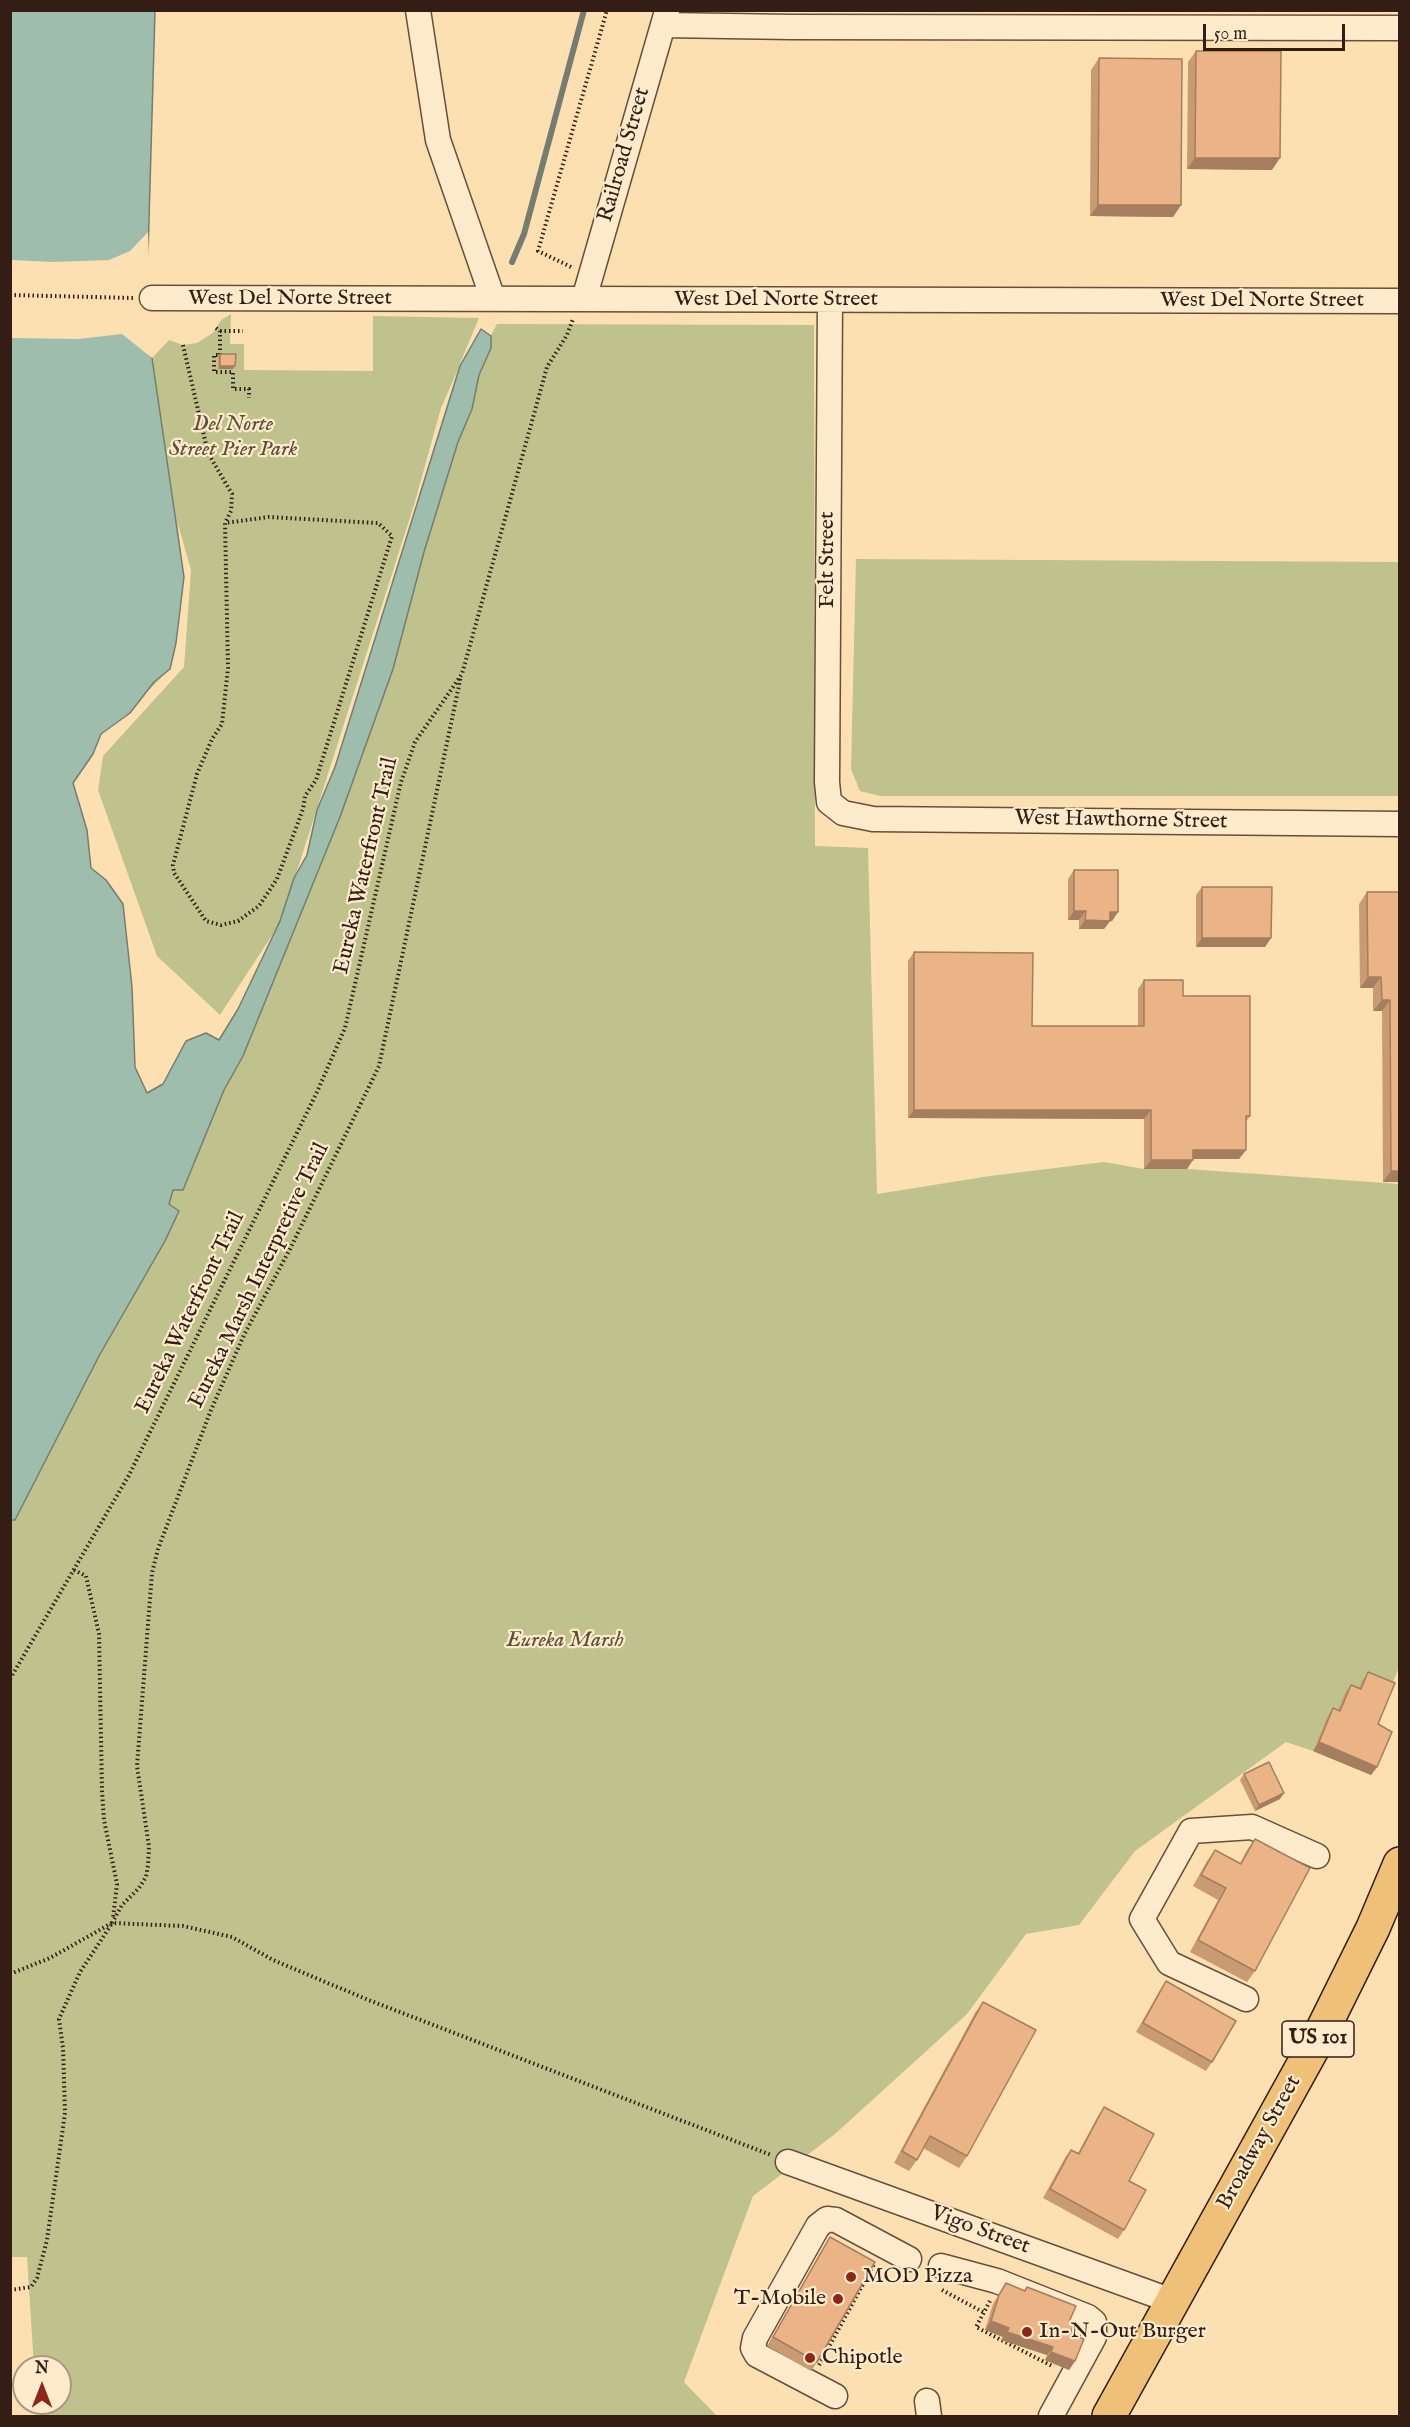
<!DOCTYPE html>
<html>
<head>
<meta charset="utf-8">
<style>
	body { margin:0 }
	#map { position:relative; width:1410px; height:2427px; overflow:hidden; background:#fde0b1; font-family:"IM FELL English",serif }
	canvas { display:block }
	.frame { position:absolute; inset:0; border:12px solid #331d14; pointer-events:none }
	.north { position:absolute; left:12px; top:2355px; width:60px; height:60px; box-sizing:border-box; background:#feebcc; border:2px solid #ad9982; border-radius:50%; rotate:0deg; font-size:16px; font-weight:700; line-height:24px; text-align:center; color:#331d14 }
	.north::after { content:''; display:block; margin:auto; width:21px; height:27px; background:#8f2418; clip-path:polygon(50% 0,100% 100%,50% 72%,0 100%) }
	.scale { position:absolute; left:1203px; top:24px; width:142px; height:27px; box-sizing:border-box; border:3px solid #331d14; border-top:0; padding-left:8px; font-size:18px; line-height:21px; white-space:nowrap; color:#331d14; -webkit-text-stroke:4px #feebcc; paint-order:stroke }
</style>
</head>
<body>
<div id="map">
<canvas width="1410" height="2427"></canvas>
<div class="frame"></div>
<div class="north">N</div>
<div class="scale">50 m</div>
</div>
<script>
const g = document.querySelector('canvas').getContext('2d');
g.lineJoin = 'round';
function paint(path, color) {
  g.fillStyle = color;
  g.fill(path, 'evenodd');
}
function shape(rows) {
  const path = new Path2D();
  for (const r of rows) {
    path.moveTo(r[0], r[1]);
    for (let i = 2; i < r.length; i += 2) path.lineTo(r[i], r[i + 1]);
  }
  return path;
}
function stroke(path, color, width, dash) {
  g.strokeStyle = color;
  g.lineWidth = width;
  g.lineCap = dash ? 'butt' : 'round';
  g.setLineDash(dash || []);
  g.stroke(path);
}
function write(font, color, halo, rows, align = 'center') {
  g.font = font + ' "IM FELL English",serif';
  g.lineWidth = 4.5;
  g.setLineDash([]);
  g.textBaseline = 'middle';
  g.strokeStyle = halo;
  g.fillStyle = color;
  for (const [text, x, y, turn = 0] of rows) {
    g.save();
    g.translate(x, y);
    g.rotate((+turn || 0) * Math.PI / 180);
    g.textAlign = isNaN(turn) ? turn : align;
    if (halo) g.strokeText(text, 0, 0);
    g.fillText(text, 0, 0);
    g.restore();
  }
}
const green = shape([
	[231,314,230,344,244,344,244,370,373,371,373,316,479,318,459,366,481,329,491,335,497,324,814,325,815,846,868,848,877,1194,990,1176,1104,1162,1144,1169,1187,1169,1399,1184,1399,1667,1389,1692,1355,1698,1334,1720,1327,1717,1313,1751,1286,1742,1135,1851,1079,1925,1026,1934,967,2014,835,2134,753,2196,684,2382,717,2416,38,2416,37,2403,60,2403,60,2367,34,2367,27,2257,11,2257,11,338,155,385,152,358,169,340,183,345,197,343,213,333,221,320],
	[459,367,335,767,317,810,307,855,296,874,414,505,441,408],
	[177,521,191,570,184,667,103,756,98,790,157,956,220,1015,278,926,238,1009,219,1040,206,1033,186,1041,163,1084,147,1093,92,973,56,754,145,694,170,669,184,577],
	[856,559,1399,562,1399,796,880,796,860,791,851,769]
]);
const water = shape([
	[11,11,155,11,148,255,131,261,11,269,11,11],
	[10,318,128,330,152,358,184,577,176,643,170,669,154,682,130,713,101,734,93,754,73,783,87,830,91,868,106,880,123,904,132,987,135,1067,147,1093,163,1084,186,1041,206,1033,219,1040,238,1009,280,921,294,878,307,855,317,810,335,767,460,366,481,329,491,336,491,348,479,375,472,409,458,442,424,552,393,669,340,817,243,1056,224,1090,183,1190,173,1190,169,1204,179,1211,165,1241,99,1356,15,1520,10,1520,10,318]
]);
const pier = shape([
	[148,232,149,258,132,264,80,272,10,272,11,260,53,262,109,260,130,251],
	[10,315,98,316,130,327,154,356,152,358,122,334,78,339,11,338]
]);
const stream = shape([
	[512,262,524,234,584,10]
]);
const path = shape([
	[571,267,538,251,607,10],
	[10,295,133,298],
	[216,328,220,331,220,355,214,355,214,372,233,372,233,389,249,389,249,398],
	[220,331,243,331],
	[183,345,208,453,232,494,231,511,225,523,228,668,222,724,212,739,197,774,173,865,174,873,206,921,221,925,238,921,259,906,277,879,303,809,305,796,316,780,392,536,378,523,269,517,225,523],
	[74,1570,86,1576,99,1634,102,1791,104,1820,117,1884,113,1918],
	[10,1679,129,1475,317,1092,345,1028,401,782,415,742,462,674,547,367,567,335,573,319],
	[112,1923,122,1905,139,1888,146,1877,148,1865,149,1847,137,1766,152,1573,158,1549,211,1410,244,1335,290,1249,379,1066,461,676],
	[10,1974,50,1958,112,1923,183,1926,232,1937,273,1960,366,1999,771,2155],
	[10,2290,31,2287,37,2278,47,2240,65,2113,63,2048,59,2019,80,1972,111,1925],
	[942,2290,983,2312],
	[990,2301,976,2327,1054,2367],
	[819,2365,874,2264]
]);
const minor = shape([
	[418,10,438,140,493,299],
	[663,25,792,27,1400,28],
	[152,298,1400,301],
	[584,299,667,11],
	[830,300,827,782,829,802,843,813,873,819,1400,824],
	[1246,1999,1169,1963,1142,1919,1191,1831,1252,1827,1317,1856],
	[788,2162,1172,2301],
	[941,2266,997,2281,1088,2317,1094,2322,1094,2337,1051,2416],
	[835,2396,757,2355,753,2348,755,2338,818,2226,827,2219,836,2220,909,2259],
	[927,2401,929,2416]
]);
const highway = shape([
	[1109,2416,1321,2033,1373,1928,1400,1864]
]);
const wall = shape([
	[1196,51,1272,170,1187,169,1188,62],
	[1099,58,1181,205,1173,217,1090,216,1091,70],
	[220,354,233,369,218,369,218,357],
	[1074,870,1118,912,1112,921,1110,921,1104,929,1079,929,1079,920,1068,920,1068,879],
	[1202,887,1271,938,1265,947,1196,947,1196,895],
	[1367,892,1400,892,1400,1182,1383,1182,1382,1011,1373,1011,1373,988,1360,988,1359,904],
	[914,952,1032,1026,1138,1026,1138,989,1144,980,1183,996,1250,1116,1246,1122,1246,1150,1239,1159,1193,1159,1187,1169,1144,1169,1144,1119,908,1118,908,961],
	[1368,1672,1378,1724,1377,1767,1371,1775,1313,1751,1327,1717,1333,1708,1338,1710,1345,1693,1351,1685,1359,1688,1362,1681],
	[1244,1774,1280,1799,1255,1811,1240,1780],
	[1255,1839,1255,1971,1247,1982,1190,1952,1218,1900,1193,1886,1207,1861,1215,1850,1240,1863,1247,1850],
	[1166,1981,1212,2062,1206,2071,1136,2032,1160,1990],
	[983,2002,967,2156,959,2168,923,2148,917,2160,909,2171,894,2163,975,2013],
	[1104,2107,1129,2181,1124,2230,1118,2239,1043,2198,1065,2158,1071,2150,1078,2153,1098,2116],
	[830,2237,817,2362,811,2371,767,2346,824,2246],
	[1006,2283,1024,2290,1027,2287,1069,2322,1070,2334,1075,2361,1069,2370,1045,2360,1047,2355,1001,2340,1003,2337,985,2330,993,2304]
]);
const shadedWall = shape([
	[1195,158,1280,158,1272,170,1187,169],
	[1098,205,1181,205,1173,217,1090,216],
	[220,366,235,366,233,369,218,369],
	[1074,911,1086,911,1079,920,1068,920],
	[1110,912,1118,912,1112,921,1110,921,1104,929,1079,929,1085,920],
	[1202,938,1271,938,1265,947,1196,947],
	[1368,977,1381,977,1373,988,1360,988],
	[1382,1000,1390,1000,1382,1011,1373,1011],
	[914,1110,1151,1110,1144,1119,908,1118],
	[1193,1150,1246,1150,1239,1159,1187,1159],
	[1151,1160,1193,1160,1187,1169,1144,1169],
	[1391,1171,1400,1171,1400,1182,1383,1182],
	[1319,1742,1377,1767,1371,1775,1313,1751],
	[1284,1793,1280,1799,1255,1811,1259,1805],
	[991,2321,1009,2328,1003,2337,985,2330],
	[1007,2332,1053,2347,1047,2355,1001,2340],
	[1051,2352,1075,2361,1069,2370,1045,2360]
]);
const building = shape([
	[1196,51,1281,51,1280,158,1195,158,1196,51],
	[1099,58,1182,59,1181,205,1098,205,1099,58],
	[220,354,236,354,235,366,220,366,220,354],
	[1074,870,1118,870,1118,912,1110,912,1110,921,1085,920,1086,911,1074,911,1074,870],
	[1202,887,1272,887,1271,938,1202,938,1202,887],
	[1367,892,1400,892,1400,1171,1391,1171,1390,1000,1382,1000,1381,977,1368,977,1367,892],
	[914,952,1033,953,1032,1026,1144,1026,1144,980,1183,980,1183,996,1250,996,1250,1116,1246,1116,1246,1150,1193,1150,1193,1160,1151,1160,1151,1110,914,1110,914,952],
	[1368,1672,1395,1683,1378,1724,1392,1732,1377,1767,1319,1742,1333,1708,1340,1711,1351,1685,1361,1689,1368,1672],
	[1269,1762,1284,1793,1259,1805,1244,1774,1269,1762],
	[1255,1839,1310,1868,1255,1971,1198,1940,1226,1888,1201,1875,1215,1850,1241,1864,1255,1839],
	[1166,1981,1236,2021,1212,2062,1143,2023,1166,1981],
	[983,2002,1036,2030,967,2156,930,2136,917,2160,902,2151,983,2002],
	[1104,2107,1154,2134,1129,2181,1146,2190,1124,2230,1050,2189,1071,2150,1079,2154,1104,2107],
	[830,2237,875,2262,817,2362,773,2337,830,2237],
	[1006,2283,1025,2291,1027,2287,1076,2306,1069,2322,1074,2324,1070,2334,1084,2339,1075,2361,1051,2352,1053,2347,1007,2332,1009,2328,991,2321,999,2295,1006,2283]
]);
const markers = [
	[851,2277,6,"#8f2418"],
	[838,2299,6,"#8f2418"],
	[1027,2332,6,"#8f2418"],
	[810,2358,6,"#8f2418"]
];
const shields = [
	[1318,2039,72]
];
const shieldNames = [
	["US 101",1318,2039]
];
const streetNames = [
	["Railroad Street",625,155,-74],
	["West Del Norte Street",290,299],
	["West Del Norte Street",776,300],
	["West Del Norte Street",1262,301],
	["Felt Street",828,560,-90],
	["West Hawthorne Street",1121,821,1],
	["Eureka Waterfront Trail",367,866,-77],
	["Eureka Marsh Interpretive Trail",260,1276,-64],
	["Eureka Waterfront Trail",191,1313,-64],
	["Broadway Street",1260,2143,-61],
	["Vigo Street",980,2231,20]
];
const parkNames = [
	["Del Norte",233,425],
	["Street Pier Park",233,450],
	["Eureka Marsh",565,1641]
];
const poiNames = [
	["MOD Pizza",863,2277],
	["T-Mobile",826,2299,"right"],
	["In-N-Out Burger",1039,2332],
	["Chipotle",822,2358]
];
paint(green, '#bfc28c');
paint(water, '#9fbdad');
stroke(water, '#747d70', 1.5);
paint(pier, '#fde0b1');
stroke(stream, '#747d70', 6);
stroke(minor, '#664e3b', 27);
stroke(highway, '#331d14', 36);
stroke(path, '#331d14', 4, [1.5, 3]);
stroke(minor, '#feebcc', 24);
stroke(highway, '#eec078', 33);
paint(wall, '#c99b73');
paint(shadedWall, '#a47e5e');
paint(building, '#eab486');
stroke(building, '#a47e5e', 1.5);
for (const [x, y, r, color] of markers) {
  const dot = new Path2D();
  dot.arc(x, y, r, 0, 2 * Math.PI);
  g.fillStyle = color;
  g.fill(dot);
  stroke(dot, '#feebcc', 2);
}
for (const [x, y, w] of shields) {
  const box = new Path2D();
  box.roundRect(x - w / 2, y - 18, w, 36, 4.5);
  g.fillStyle = '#feebcc';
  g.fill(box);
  stroke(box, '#331d14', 1.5);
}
write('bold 21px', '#331d14', null, shieldNames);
write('22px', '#331d14', '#feebcc', streetNames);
write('italic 22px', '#5d4f38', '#feebcc', parkNames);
write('22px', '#331d14', '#feebcc', poiNames, 'left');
</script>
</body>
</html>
